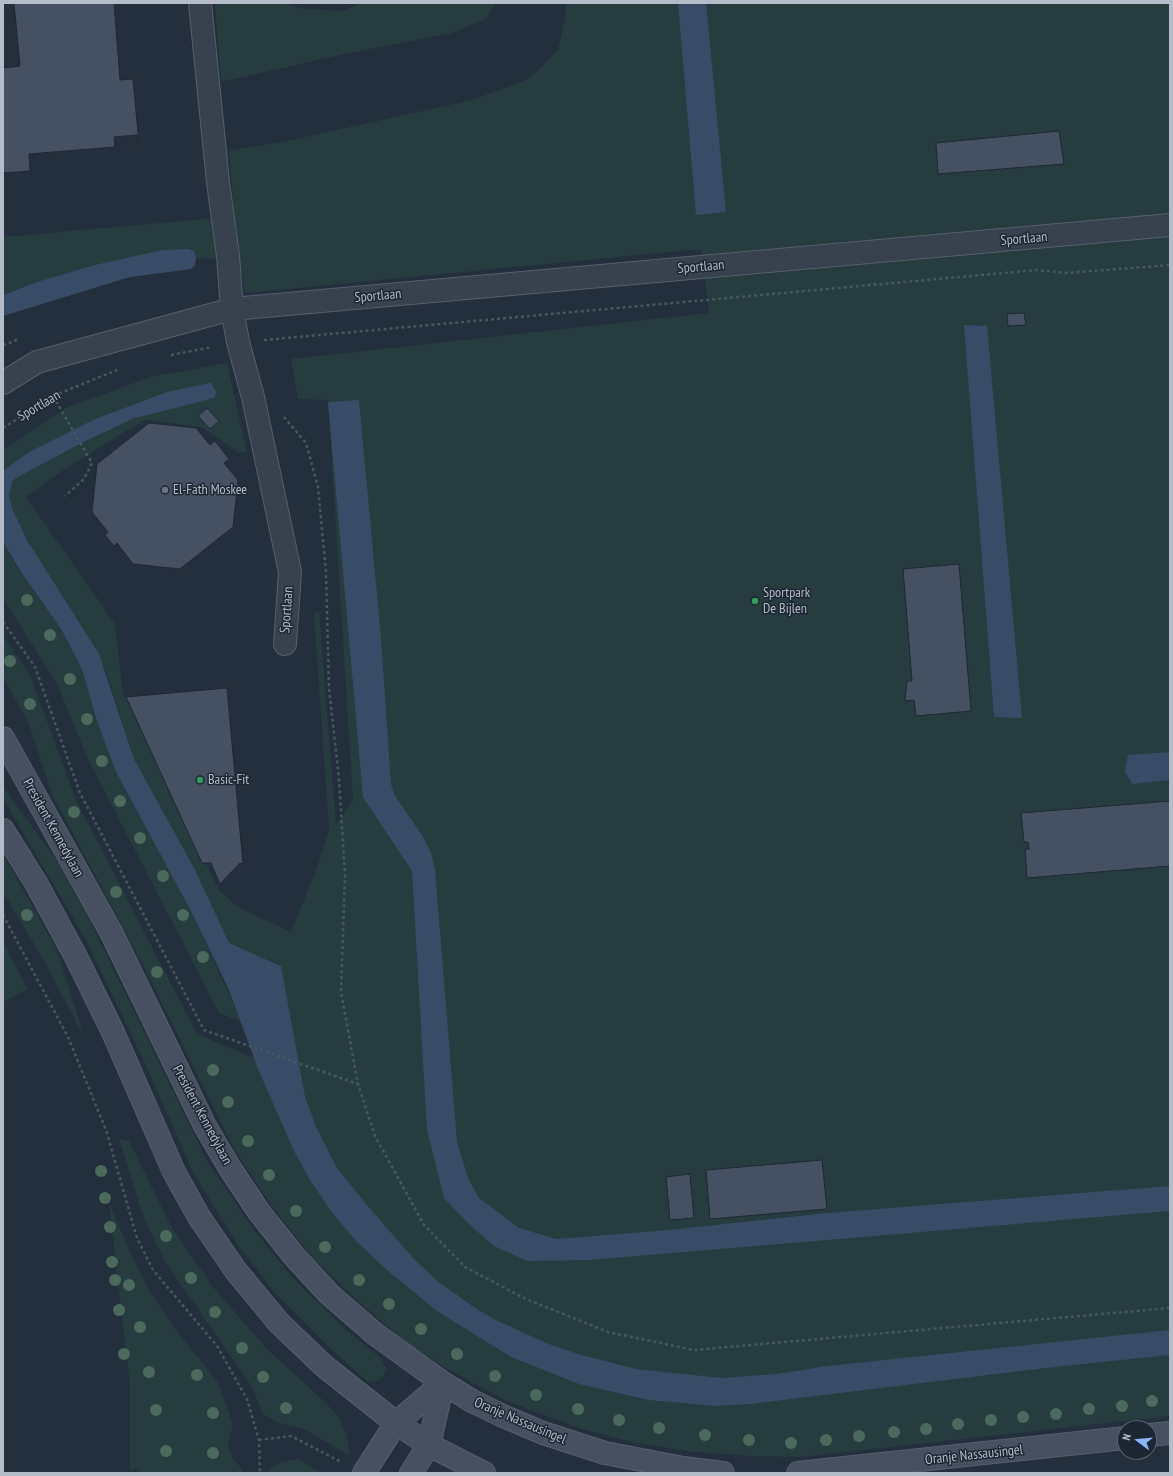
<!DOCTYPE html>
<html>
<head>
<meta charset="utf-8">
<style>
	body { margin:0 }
	#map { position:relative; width:1173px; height:1476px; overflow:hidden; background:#242f3e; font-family:"PT Sans Narrow",sans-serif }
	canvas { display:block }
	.frame { position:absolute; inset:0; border:4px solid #b4bcc9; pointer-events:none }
	.north { position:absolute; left:1117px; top:1420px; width:40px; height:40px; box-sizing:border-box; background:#1d2633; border:1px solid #59626f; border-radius:50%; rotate:286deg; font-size:11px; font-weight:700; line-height:16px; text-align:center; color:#b4bcc9 }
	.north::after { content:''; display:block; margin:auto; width:14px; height:18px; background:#8ab4f8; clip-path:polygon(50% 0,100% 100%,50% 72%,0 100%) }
</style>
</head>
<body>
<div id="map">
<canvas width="1173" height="1476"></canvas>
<div class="frame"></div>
<div class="north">N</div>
</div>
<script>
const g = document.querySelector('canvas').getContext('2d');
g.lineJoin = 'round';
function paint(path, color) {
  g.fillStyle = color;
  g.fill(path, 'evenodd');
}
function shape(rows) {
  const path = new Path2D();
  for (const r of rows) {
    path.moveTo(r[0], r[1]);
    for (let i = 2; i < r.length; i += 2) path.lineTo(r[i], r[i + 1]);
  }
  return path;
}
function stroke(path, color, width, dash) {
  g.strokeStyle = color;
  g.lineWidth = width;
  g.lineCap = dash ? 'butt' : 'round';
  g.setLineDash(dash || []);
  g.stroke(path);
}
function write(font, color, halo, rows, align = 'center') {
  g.font = font + ' "PT Sans Narrow",sans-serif';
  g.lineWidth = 3;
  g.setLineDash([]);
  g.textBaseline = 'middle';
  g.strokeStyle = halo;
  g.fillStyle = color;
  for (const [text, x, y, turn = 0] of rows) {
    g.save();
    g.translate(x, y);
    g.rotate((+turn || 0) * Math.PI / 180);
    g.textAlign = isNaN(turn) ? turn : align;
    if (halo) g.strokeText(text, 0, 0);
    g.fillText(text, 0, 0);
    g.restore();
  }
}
const green = shape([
	[215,3,286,3,300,8,343,11,361,3,496,3,486,19,452,33,349,53,221,82],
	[566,3,1170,3,1170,1416,800,1457,749,1456,695,1452,636,1443,582,1429,506,1401,449,1370,407,1343,360,1303,312,1257,273,1208,235,1151,144,967,52,794,29,724,3,677,3,636,30,675,76,800,197,1034,256,1059,291,1071,278,964,229,944,134,759,106,671,27,540,12,508,9,495,9,487,16,478,82,443,132,419,161,411,216,390,211,383,167,392,95,419,29,452,3,471,3,450,66,408,150,377,227,363,247,452,239,453,202,427,144,420,65,469,26,497,115,624,123,693,219,890,238,907,291,932,317,868,329,829,314,615,319,610,336,825,353,800,328,400,298,399,291,359,709,313,701,249,246,293,238,262,229,151,287,141,472,100,524,81,539,70,558,50,565,19],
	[216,218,218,259,196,258,195,252,37,282,3,295,3,237],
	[3,542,17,567,61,629,82,669,97,721,116,772,192,913,242,1022,219,1013,87,757,58,686,3,598],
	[3,787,55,858,89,919,208,1163,254,1230,292,1277,345,1329,382,1359,386,1369,384,1376,377,1381,368,1382,329,1347,276,1294,237,1244,193,1172,146,1066,87,942,3,798],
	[3,854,57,950,84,1036,40,954,3,892],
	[3,942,28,989,3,1002],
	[119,1138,129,1141,172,1228,213,1287,266,1348,327,1404,338,1417,347,1435,349,1455,304,1429,279,1423,263,1414,252,1387,164,1260,143,1216],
	[109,1202,129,1250,147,1287,177,1331,217,1381,233,1424,228,1443,232,1457,242,1469,242,1473,140,1473,139,1468,130,1471,130,1385],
	[298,1459,321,1473,269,1473,269,1469,279,1463]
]);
const water = shape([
	[678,3,706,3,726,212,696,215],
	[189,249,195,252,196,258,195,265,191,269,130,277,3,316,3,295,37,282,95,265,163,250],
	[964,325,987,326,1022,718,994,717],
	[209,383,211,383,216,391,216,394,214,398,132,419,82,443,16,478,12,482,9,495,12,508,27,540,99,654,134,759,195,870,229,943,281,966,305,1097,317,1129,337,1168,366,1204,414,1259,436,1280,478,1310,498,1321,546,1343,581,1355,636,1369,721,1378,777,1374,827,1366,1170,1330,1170,1355,1045,1368,750,1404,716,1406,649,1400,579,1384,511,1357,437,1311,387,1270,358,1243,333,1214,310,1180,294,1151,258,1069,229,990,192,913,116,772,97,721,82,669,61,629,21,572,3,542,3,471,15,462,29,452,95,419,167,392],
	[359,400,381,638,391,784,395,796,422,835,431,853,435,870,457,1142,468,1178,479,1198,519,1228,556,1239,669,1230,827,1213,1170,1186,1170,1211,589,1260,527,1261,494,1246,470,1225,444,1198,427,1130,412,871,363,797,328,402],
	[1170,752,1170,780,1132,784,1125,772,1128,755]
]);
const building = shape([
	[14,3,114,3,120,80,133,79,139,144,138,145,137,135,114,137,115,147,29,154,30,171,3,173,3,68,20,66,14,3],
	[1059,131,1064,164,938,174,936,143,1059,131],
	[1024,313,1026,325,1008,326,1007,314,1024,313],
	[207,408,219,421,210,429,198,416,207,408],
	[149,423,196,428,210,445,215,441,229,459,224,463,238,480,233,527,180,569,133,564,117,543,114,546,105,535,108,532,92,512,97,464,149,423],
	[959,564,971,711,916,716,914,700,905,701,907,681,912,681,903,569,959,564],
	[227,688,243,864,240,863,220,884,211,863,202,863,126,697,227,688],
	[1170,801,1170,866,1027,878,1025,849,1029,849,1028,842,1024,842,1021,813,1170,801],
	[822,1160,827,1209,710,1219,706,1170,822,1160],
	[690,1174,694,1218,670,1220,666,1177,690,1174]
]);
const path = shape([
	[264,340,1037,270,1067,273,1170,265],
	[3,345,20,339],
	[171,355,212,347],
	[53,396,92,463,84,479,65,496],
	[284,417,306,443,318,487,326,572,329,688,339,779,345,874,341,992,358,1084,375,1136,424,1225,465,1267,526,1299,608,1332,694,1350,1170,1308],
	[3,428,53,396,117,370],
	[3,622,35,667,80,793,204,1030,358,1084],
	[3,915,68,1037,106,1130,137,1238,153,1270,217,1346,247,1399,259,1440,260,1473],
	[259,1440,291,1436,341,1462]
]);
const street = shape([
	[200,3,218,182,228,256,232,309,238,342,253,397,290,572,285,644],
	[3,383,37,362,232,309,1170,225]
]);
const secondary = shape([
	[3,738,112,934,205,1126,231,1170,259,1212,294,1256,329,1294,375,1334,443,1383,472,1401,503,1416,543,1433,605,1453,683,1468,723,1473],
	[3,830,36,883,75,955,112,1030,174,1172,199,1217,236,1271,279,1323,324,1366,396,1423,429,1445,484,1473],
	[1149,1435,1170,1433],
	[364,1473,396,1423,443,1383],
	[411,1473,429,1445,443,1383],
	[798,1473,1125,1438]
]);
const trees = [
	[27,600],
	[50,635],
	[10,661],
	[70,679],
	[30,704],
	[87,719],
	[102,761],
	[120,801],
	[74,812],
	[140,838],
	[163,876],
	[116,892],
	[27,915],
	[183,915],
	[203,957],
	[157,972],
	[213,1070],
	[228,1102],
	[248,1141],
	[101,1171],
	[269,1175],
	[105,1198],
	[296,1211],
	[110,1227],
	[166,1236],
	[325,1247],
	[112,1262],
	[191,1278],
	[115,1280],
	[359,1280],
	[129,1285],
	[389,1304],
	[119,1310],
	[215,1312],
	[140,1327],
	[421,1329],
	[242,1348],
	[124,1354],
	[457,1354],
	[149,1372],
	[197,1375],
	[495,1376],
	[263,1377],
	[536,1395],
	[1152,1401],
	[1122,1406],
	[286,1408],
	[578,1409],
	[1089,1409],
	[156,1410],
	[213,1413],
	[1056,1414],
	[1023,1417],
	[619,1420],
	[991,1420],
	[958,1424],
	[659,1428],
	[926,1429],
	[894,1432],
	[705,1435],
	[859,1436],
	[749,1440],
	[826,1440],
	[791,1443],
	[166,1451],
	[213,1453]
];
const markers = [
	[165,490,4,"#6b7280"],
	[755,601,4,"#2e9e5b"],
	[200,780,4,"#2e9e5b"]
];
const streetNames = [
	["Sportlaan",1024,239,-5],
	["Sportlaan",701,267,-5],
	["Sportlaan",378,296,-5],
	["Sportlaan",39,406,-30],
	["Sportlaan",287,610,-86],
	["President Kennedylaan",53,828,61],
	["President Kennedylaan",202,1115,62],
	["Oranje Nassausingel",520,1421,23],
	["Oranje Nassausingel",974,1455,-6]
];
const poiNames = [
	["El-Fath Moskee",173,490],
	["Sportpark",763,593],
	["De Bijlen",763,609],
	["Basic-Fit",208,780]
];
paint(green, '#263c3f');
paint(water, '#394c67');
paint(building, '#455162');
stroke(building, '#1f2835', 1);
stroke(street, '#565f6c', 24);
stroke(secondary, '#565f6c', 24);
stroke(path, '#44595c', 2.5, [3, 3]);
stroke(street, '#38414e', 22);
stroke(secondary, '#465061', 22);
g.fillStyle = '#4b6a5d';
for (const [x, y] of trees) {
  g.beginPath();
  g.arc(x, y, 6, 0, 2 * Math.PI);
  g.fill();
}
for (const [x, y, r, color] of markers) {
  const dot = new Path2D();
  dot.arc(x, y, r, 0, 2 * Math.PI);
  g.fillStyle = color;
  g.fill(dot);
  stroke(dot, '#1d2633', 1.5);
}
write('14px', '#b4bcc9', '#1d2633', streetNames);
write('14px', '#b4bcc9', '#1d2633', poiNames, 'left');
</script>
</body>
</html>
